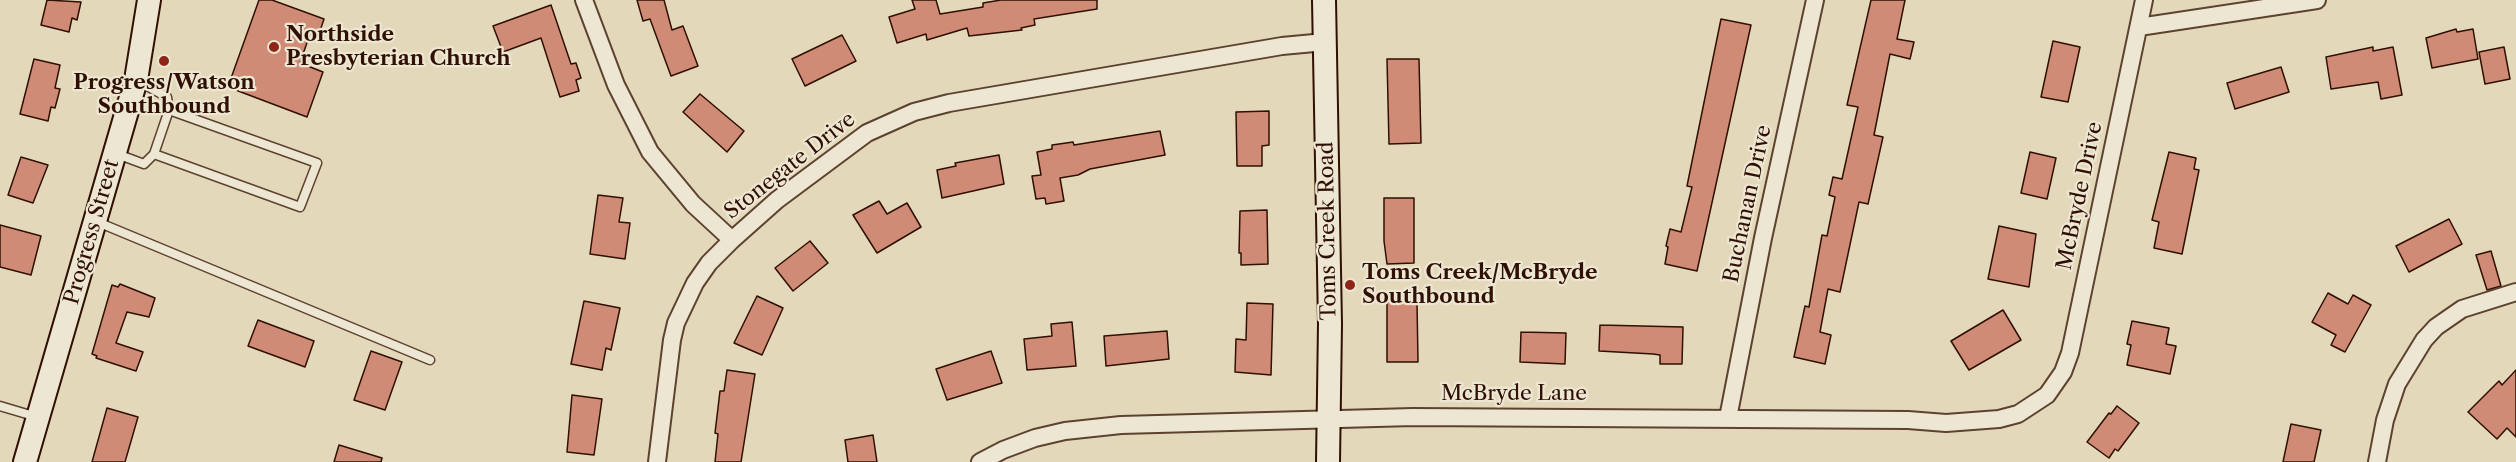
<!DOCTYPE html>
<html>
<head>
<meta charset="utf-8">
<style>
	body { margin:0 }
	canvas { display:block; background:#e4d8ba }
</style>
</head>
<body>
<canvas width="2516" height="462"></canvas>
<script>
const g = document.querySelector('canvas').getContext('2d');
g.lineJoin = 'round';
function paint(path, color) {
  g.fillStyle = color;
  g.fill(path, 'evenodd');
}
function shape(rows) {
  const path = new Path2D();
  for (const r of rows) {
    path.moveTo(r[0], r[1]);
    for (let i = 2; i < r.length; i += 2) path.lineTo(r[i], r[i + 1]);
  }
  return path;
}
function stroke(path, color, width, dash) {
  g.strokeStyle = color;
  g.lineWidth = width;
  g.lineCap = dash ? 'butt' : 'round';
  g.setLineDash(dash || []);
  g.stroke(path);
}
function write(font, color, halo, rows, align = 'center') {
  g.font = font + ' "Libre Caslon Text",serif';
  g.lineWidth = 4.5;
  g.setLineDash([]);
  g.textBaseline = 'middle';
  g.strokeStyle = halo;
  g.fillStyle = color;
  for (const [text, x, y, turn = 0] of rows) {
    g.save();
    g.translate(x, y);
    g.rotate((+turn || 0) * Math.PI / 180);
    g.textAlign = isNaN(turn) ? turn : align;
    if (halo) g.strokeText(text, 0, 0);
    g.fillText(text, 0, 0);
    g.restore();
  }
}
const building = shape([
	[47,0,81,2,77,20,72,18,69,32,41,25,47,0],
	[259,0,272,0,324,19,319,34,311,31,300,63,323,72,307,117,233,89,235,83,230,81,259,0],
	[637,0,664,0,672,30,683,26,698,66,671,76,650,19,643,21,637,0],
	[912,0,936,0,940,14,983,7,983,3,1001,0,1097,0,1097,9,1034,19,1035,25,1021,28,1022,30,969,36,967,28,927,40,926,34,897,43,889,17,915,9,912,0],
	[1871,0,1905,0,1897,39,1914,42,1910,59,1890,54,1874,135,1883,137,1868,204,1859,202,1840,292,1828,289,1820,332,1831,335,1825,364,1794,357,1805,306,1809,307,1822,235,1827,236,1835,197,1829,195,1833,177,1842,179,1858,107,1847,105,1871,0],
	[551,5,571,64,576,63,581,78,576,80,579,91,560,97,541,38,503,52,493,26,551,5],
	[1721,19,1751,25,1697,271,1665,264,1668,247,1666,246,1670,229,1681,232,1692,187,1687,186,1721,19],
	[2456,29,2457,32,2473,29,2478,59,2432,68,2426,38,2456,29],
	[842,35,856,61,805,86,792,59,842,35],
	[2053,41,2080,47,2068,102,2041,97,2053,41],
	[2373,47,2373,51,2393,47,2402,95,2381,99,2378,82,2331,89,2326,57,2373,47],
	[2504,47,2510,79,2485,84,2479,52,2504,47],
	[34,59,60,65,55,88,60,89,55,108,51,107,48,121,20,114,34,59],
	[1387,59,1419,59,1421,143,1389,144,1387,59],
	[2281,67,2289,92,2235,109,2227,83,2281,67],
	[700,94,744,131,727,152,683,112,700,94],
	[1269,111,1269,145,1262,146,1262,166,1237,166,1236,112,1269,111],
	[1160,131,1165,155,1090,169,1078,175,1060,178,1064,201,1046,204,1045,198,1036,199,1032,176,1041,175,1037,152,1052,149,1052,145,1073,142,1074,145,1160,131],
	[2030,152,2056,158,2047,199,2021,193,2030,152],
	[2169,152,2196,158,2194,169,2199,170,2182,254,2154,248,2159,222,2152,220,2169,152],
	[999,155,1004,184,942,198,937,170,956,166,955,163,999,155],
	[21,157,48,165,33,203,8,195,21,157],
	[598,195,623,198,619,222,630,223,625,259,590,254,598,195],
	[1384,198,1414,198,1414,263,1387,264,1384,241,1384,198],
	[879,201,887,214,907,203,921,227,877,253,853,215,879,201],
	[1267,210,1268,264,1241,265,1241,253,1239,253,1240,211,1267,210],
	[2449,219,2462,244,2409,272,2396,246,2449,219],
	[0,225,41,236,31,275,0,267,0,225],
	[1999,226,2036,234,2029,287,1988,279,1999,226],
	[810,241,828,263,793,291,775,268,810,241],
	[2491,251,2501,286,2487,290,2476,255,2491,251],
	[120,284,155,298,149,317,127,312,116,343,143,352,136,371,96,358,97,356,92,354,112,285,118,287,120,284],
	[2328,293,2348,304,2353,295,2371,305,2345,352,2331,345,2336,335,2312,322,2328,293],
	[757,296,783,308,762,355,734,343,757,296],
	[584,301,620,308,611,350,606,348,602,370,571,364,584,301],
	[1387,302,1417,302,1418,362,1387,362,1387,302],
	[1247,303,1273,304,1271,375,1235,372,1236,339,1246,340,1247,303],
	[2003,310,2021,340,1969,370,1951,341,2003,310],
	[258,320,314,341,305,367,248,346,258,320],
	[2132,321,2169,328,2166,344,2176,346,2170,374,2127,365,2131,345,2127,344,2132,321],
	[1072,322,1076,366,1027,370,1024,339,1052,336,1051,324,1072,322],
	[1600,325,1683,327,1682,364,1660,364,1660,355,1653,354,1599,351,1600,325],
	[1167,331,1169,359,1106,366,1104,336,1167,331],
	[1521,332,1566,333,1565,364,1520,362,1521,332],
	[371,351,402,362,385,410,354,400,371,351],
	[991,351,1002,383,947,400,936,369,991,351],
	[727,370,755,374,741,462,715,462,718,434,715,433,720,391,724,391,727,370],
	[2516,370,2516,437,2507,428,2497,439,2468,412,2499,381,2502,385,2516,370],
	[572,395,602,399,594,455,567,452,572,395],
	[2117,406,2139,423,2118,451,2115,449,2109,458,2087,442,2109,413,2111,414,2117,406],
	[107,408,138,417,125,462,92,462,107,408],
	[2291,424,2321,430,2314,462,2283,462,2291,424],
	[873,435,877,462,848,462,845,440,873,435],
	[339,445,382,458,381,462,334,462,339,445]
]);
const lane = shape([
	[117,154,144,164,154,154,169,110,167,97,136,80],
	[154,154,300,207,317,163,169,110],
	[95,221,430,360],
	[0,406,37,417]
]);
const street = shape([
	[584,0,616,85,650,152,693,204,732,240],
	[2139,27,2317,0],
	[1728,418,1763,238,1815,0],
	[657,462,672,340,676,323,695,283,709,263,732,240,777,200,867,133,914,112,949,103,1282,46,1325,42],
	[980,462,1003,450,1035,438,1065,431,1121,425,1413,417,1908,420,1946,423,1999,419,2018,414,2047,395,2063,372,2070,353,2144,0],
	[2377,462,2385,420,2397,384,2424,340,2436,327,2462,309,2516,292]
]);
const secondary = shape([
	[1324,0,1330,324,1328,462],
	[25,462,136,80,149,0]
]);
const markers = [
	[274,47,6,"#8f2418"],
	[164,61,6,"#8f2418"],
	[1350,285,6,"#8f2418"]
];
const poiNames = [
	["Northside",286,35],
	["Presbyterian Church",286,59],
	["Progress/Watson",164,83,"center"],
	["Southbound",164,107,"center"],
	["Toms Creek/McBryde",1362,273],
	["Southbound",1362,297]
];
const streetNames = [
	["Stonegate Drive",790,166,-38],
	["McBryde Drive",2080,196,-78],
	["Buchanan Drive",1748,204,-78],
	["Toms Creek Road",1328,231,-91],
	["Progress Street",92,232,-74],
	["McBryde Lane",1514,394]
];
paint(building, '#cf8b75');
stroke(building, '#2f1001', 1.5);
stroke(lane, '#5c422f', 11);
stroke(street, '#5c422f', 20);
stroke(secondary, '#2f1001', 26);
stroke(lane, '#ede6d2', 8);
stroke(street, '#ede6d2', 16);
stroke(secondary, '#ede6d2', 22);
for (const [x, y, r, color] of markers) {
  const dot = new Path2D();
  dot.arc(x, y, r, 0, 2 * Math.PI);
  g.fillStyle = color;
  g.fill(dot);
  stroke(dot, '#ede6d2', 2);
}
write('bold 21px', '#2f1001', '#ede6d2', poiNames, 'left');
write('21px', '#2f1001', '#ede6d2', streetNames);
</script>
</body>
</html>
